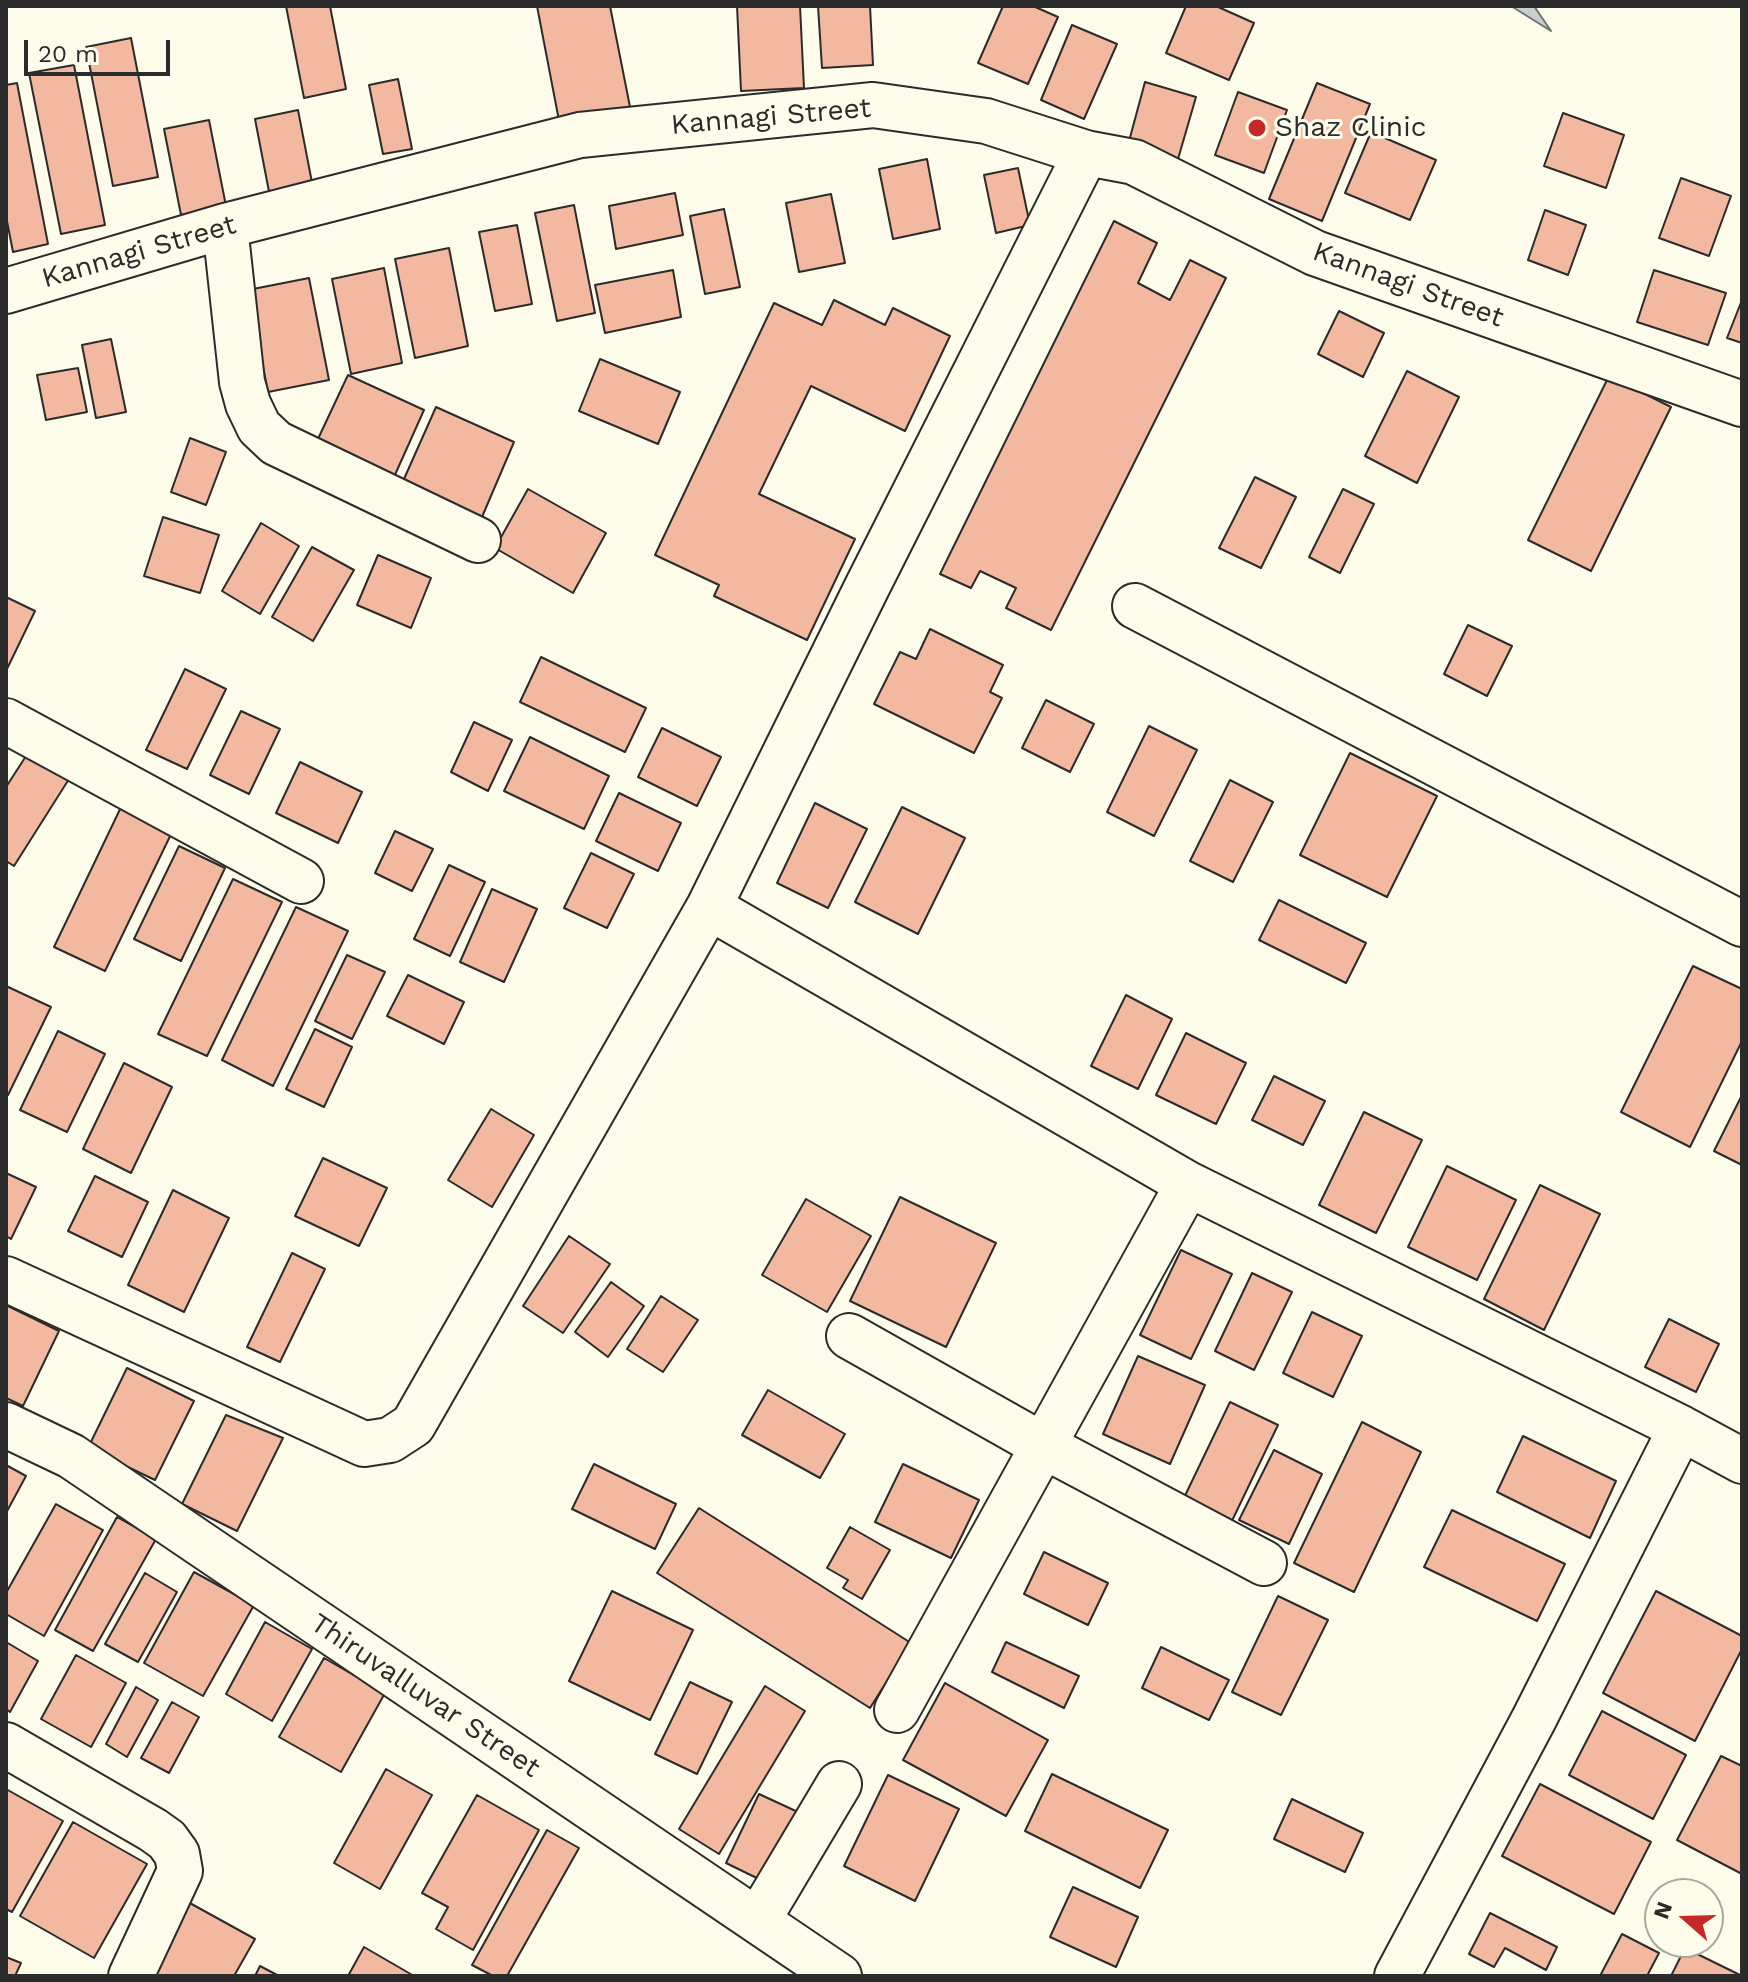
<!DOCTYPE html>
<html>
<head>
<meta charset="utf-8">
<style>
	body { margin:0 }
	#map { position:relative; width:1748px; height:1982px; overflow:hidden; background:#fdfbea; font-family:"Work Sans",sans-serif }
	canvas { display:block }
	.frame { position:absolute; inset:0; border:8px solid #2b2b2b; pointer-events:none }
	.north { position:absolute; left:1644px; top:1878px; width:80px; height:80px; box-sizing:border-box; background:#fdfbea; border:2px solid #a9a89e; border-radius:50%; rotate:290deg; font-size:22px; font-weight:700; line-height:32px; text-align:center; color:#2b2b2b }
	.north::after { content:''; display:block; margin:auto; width:28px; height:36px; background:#c62828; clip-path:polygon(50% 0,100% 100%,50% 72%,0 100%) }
	.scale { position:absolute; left:24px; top:40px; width:146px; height:36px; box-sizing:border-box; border:4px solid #2b2b2b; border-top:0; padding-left:10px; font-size:24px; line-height:28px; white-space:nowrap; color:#2b2b2b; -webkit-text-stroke:6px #fdfbea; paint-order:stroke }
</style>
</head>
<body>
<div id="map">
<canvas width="1748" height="1982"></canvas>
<div class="frame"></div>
<div class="north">N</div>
<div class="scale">20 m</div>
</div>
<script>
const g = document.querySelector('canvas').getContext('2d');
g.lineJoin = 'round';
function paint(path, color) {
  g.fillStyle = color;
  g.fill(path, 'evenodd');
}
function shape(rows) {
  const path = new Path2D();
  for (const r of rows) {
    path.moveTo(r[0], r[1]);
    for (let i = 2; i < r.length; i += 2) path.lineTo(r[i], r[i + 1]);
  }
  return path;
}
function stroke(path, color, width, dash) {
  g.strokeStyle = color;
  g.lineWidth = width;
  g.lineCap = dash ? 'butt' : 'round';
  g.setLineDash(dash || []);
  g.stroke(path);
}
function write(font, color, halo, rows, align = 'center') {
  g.font = font + ' "Work Sans",sans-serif';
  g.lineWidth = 6;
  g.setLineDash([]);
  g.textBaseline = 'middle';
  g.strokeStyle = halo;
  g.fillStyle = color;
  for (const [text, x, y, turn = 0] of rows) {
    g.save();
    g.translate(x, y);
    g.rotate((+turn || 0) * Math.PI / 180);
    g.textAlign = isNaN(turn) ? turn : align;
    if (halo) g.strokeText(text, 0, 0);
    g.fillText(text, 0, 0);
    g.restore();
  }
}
const water = shape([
	[1511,6,1534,6,1551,31,1511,6]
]);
const building = shape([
	[286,6,330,6,346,89,304,98,286,6],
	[537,6,610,6,632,117,561,131,537,6],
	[737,6,800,6,804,88,741,91,737,6],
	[818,6,870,6,873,65,822,68,818,6],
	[1003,6,1033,6,1058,17,1028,84,978,63,1003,6],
	[1186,6,1216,6,1254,23,1229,80,1166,53,1186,6],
	[1072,25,1117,44,1084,119,1041,100,1072,25],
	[131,38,158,177,113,186,86,47,131,38],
	[74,65,105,225,61,234,29,73,74,65],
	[398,79,412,149,383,154,369,85,398,79],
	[1145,82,1196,97,1178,159,1128,145,1145,82],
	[17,83,48,244,13,252,6,216,6,85,17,83],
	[1317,83,1370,104,1322,221,1269,199,1317,83],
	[1238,92,1287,110,1264,173,1215,155,1238,92],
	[298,110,314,193,271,202,255,119,298,110],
	[1563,113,1624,135,1606,188,1544,166,1563,113],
	[209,120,226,206,181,215,164,129,209,120],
	[1371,132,1436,160,1410,220,1345,193,1371,132],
	[927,159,940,229,893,239,879,169,927,159],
	[1018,168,1030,225,996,233,984,175,1018,168],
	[1681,178,1731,196,1709,256,1659,238,1681,178],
	[675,193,683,235,616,249,609,206,675,193],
	[831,194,845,263,799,272,786,203,831,194],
	[574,205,595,313,557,321,535,213,574,205],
	[724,209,740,287,705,294,690,216,724,209],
	[1545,210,1586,225,1568,275,1528,260,1545,210],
	[1114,221,1157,243,1138,283,1170,300,1190,260,1226,278,1051,630,1006,608,1016,588,980,571,971,588,940,574,1114,221],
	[517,225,532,304,495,311,479,232,517,225],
	[449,248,468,346,415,358,395,259,449,248],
	[384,268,402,363,351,374,332,279,384,268],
	[673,270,681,317,605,333,595,285,673,270],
	[1654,270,1726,293,1708,345,1637,322,1654,270],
	[309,278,329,380,268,392,248,290,309,278],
	[834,300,885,325,893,308,950,336,905,431,811,386,759,494,855,539,807,640,714,596,719,585,655,555,774,303,822,325,834,300],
	[1742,300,1742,343,1727,338,1742,300],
	[1339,311,1384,333,1363,377,1318,354,1339,311],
	[111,339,126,412,96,418,82,345,111,339],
	[600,359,680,392,658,444,579,411,600,359],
	[78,368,87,412,46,420,37,375,78,368],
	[1407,371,1459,397,1417,483,1365,456,1407,371],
	[348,375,424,410,394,477,317,441,348,375],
	[1609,376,1671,407,1591,571,1528,540,1609,376],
	[436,407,514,442,479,524,400,488,436,407],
	[190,438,226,452,206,505,171,492,190,438],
	[1255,477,1296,497,1261,568,1219,548,1255,477],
	[528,489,606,533,573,593,495,548,528,489],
	[1343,489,1374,504,1340,573,1309,557,1343,489],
	[163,517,219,535,200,593,144,576,163,517],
	[261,523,299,546,260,614,222,591,261,523],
	[312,547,354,570,313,641,272,617,312,547],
	[378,555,431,578,411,628,357,605,378,555],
	[6,597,35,611,6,671,6,597],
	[1468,625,1512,646,1487,696,1444,674,1468,625],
	[930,629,1003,665,990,692,1002,698,974,753,874,704,900,652,916,659,930,629],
	[541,657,646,708,625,752,520,702,541,657],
	[185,669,226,689,187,769,146,750,185,669],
	[1046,700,1094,724,1070,772,1022,748,1046,700],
	[241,711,280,729,249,794,210,775,241,711],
	[474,722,512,740,488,791,451,772,474,722],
	[1149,726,1197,750,1154,836,1107,812,1149,726],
	[662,728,721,757,697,806,638,777,662,728],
	[530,737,609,776,584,829,504,791,530,737],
	[28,753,69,779,14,866,6,861,6,787,28,753],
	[1350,753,1437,796,1387,897,1300,855,1350,753],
	[300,762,362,792,338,843,276,813,300,762],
	[1230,780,1273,802,1233,882,1190,861,1230,780],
	[619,793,681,823,658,871,596,841,619,793],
	[123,803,174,828,105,971,54,947,123,803],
	[815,803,867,829,828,908,777,883,815,803],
	[902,807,965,838,918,934,855,902,902,807],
	[395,831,433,849,412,891,375,873,395,831],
	[179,846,225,868,181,961,134,939,179,846],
	[591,853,634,874,607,928,564,908,591,853],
	[449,865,485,882,450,956,414,939,449,865],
	[233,879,282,902,207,1056,158,1034,233,879],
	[492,889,537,909,504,982,460,962,492,889],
	[1279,900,1366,943,1346,983,1259,940,1279,900],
	[296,907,348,931,273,1086,222,1060,296,907],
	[347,955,385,972,352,1039,315,1021,347,955],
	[1693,966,1742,989,1742,1041,1690,1147,1621,1112,1693,966],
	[408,975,464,1002,444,1044,387,1016,408,975],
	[6,986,51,1007,8,1095,6,1094,6,986],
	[1126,995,1172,1019,1138,1089,1091,1066,1126,995],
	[315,1029,352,1047,324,1107,286,1089,315,1029],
	[58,1031,105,1054,67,1132,20,1110,58,1031],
	[1186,1033,1246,1063,1216,1124,1156,1095,1186,1033],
	[124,1063,172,1087,131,1173,83,1149,124,1063],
	[1274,1076,1325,1101,1303,1145,1252,1120,1274,1076],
	[1742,1095,1742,1165,1714,1151,1742,1095],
	[491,1109,534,1135,492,1207,448,1180,491,1109],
	[1364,1112,1422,1140,1376,1233,1319,1205,1364,1112],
	[323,1158,387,1188,359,1246,295,1216,323,1158],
	[1447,1166,1516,1200,1477,1280,1408,1247,1447,1166],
	[6,1173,36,1187,11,1239,6,1236,6,1173],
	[95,1176,148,1202,122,1257,68,1231,95,1176],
	[1540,1185,1600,1214,1544,1330,1484,1299,1540,1185],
	[173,1190,229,1218,184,1312,128,1285,173,1190],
	[900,1197,996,1243,946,1347,850,1301,900,1197],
	[806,1199,871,1236,827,1312,762,1275,806,1199],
	[569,1236,610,1264,563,1333,523,1306,569,1236],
	[1181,1250,1232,1274,1191,1359,1140,1335,1181,1250],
	[292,1253,325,1269,280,1362,247,1347,292,1253],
	[1252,1273,1292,1292,1254,1370,1215,1351,1252,1273],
	[611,1282,644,1306,608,1357,575,1332,611,1282],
	[661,1296,698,1320,663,1372,627,1349,661,1296],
	[6,1305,59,1331,23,1406,6,1398,6,1305],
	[1312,1312,1362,1336,1333,1397,1283,1373,1312,1312],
	[1669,1319,1719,1344,1696,1392,1645,1367,1669,1319],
	[1138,1356,1205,1385,1170,1464,1103,1434,1138,1356],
	[127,1368,194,1401,155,1480,88,1448,127,1368],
	[768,1390,845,1434,820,1478,742,1435,768,1390],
	[1230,1402,1278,1425,1229,1527,1181,1504,1230,1402],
	[226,1415,283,1438,237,1531,182,1504,226,1415],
	[1362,1422,1421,1452,1354,1592,1294,1563,1362,1422],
	[1523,1436,1616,1481,1590,1538,1497,1492,1523,1436],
	[1274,1450,1322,1474,1289,1544,1239,1520,1274,1450],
	[594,1464,676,1504,655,1549,572,1509,594,1464],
	[903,1464,979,1500,951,1558,875,1522,903,1464],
	[6,1465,26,1476,6,1513,6,1465],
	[56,1504,103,1530,44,1636,6,1614,6,1593,56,1504],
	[699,1508,911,1643,870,1708,657,1573,699,1508],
	[1452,1510,1565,1564,1537,1621,1424,1567,1452,1510],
	[117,1517,156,1539,93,1651,55,1630,117,1517],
	[850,1527,890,1550,862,1599,843,1588,848,1580,827,1568,850,1527],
	[1044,1552,1108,1583,1088,1625,1024,1594,1044,1552],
	[194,1572,254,1605,203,1696,144,1663,194,1572],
	[145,1573,177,1592,138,1662,105,1644,145,1573],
	[612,1591,693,1630,650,1720,569,1681,612,1591],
	[1656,1591,1742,1636,1742,1649,1695,1741,1603,1693,1656,1591],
	[1278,1596,1328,1620,1281,1715,1232,1692,1278,1596],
	[265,1622,312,1649,272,1721,226,1694,265,1622],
	[6,1642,38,1661,10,1712,6,1709,6,1642],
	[1006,1642,1079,1676,1064,1708,992,1672,1006,1642],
	[1161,1647,1229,1680,1209,1720,1142,1688,1161,1647],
	[76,1655,126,1683,91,1747,41,1719,76,1655],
	[324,1658,385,1693,341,1772,279,1737,324,1658],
	[690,1682,732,1702,697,1774,655,1754,690,1682],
	[945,1683,1048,1740,1006,1816,903,1760,945,1683],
	[765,1686,805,1711,719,1854,679,1829,765,1686],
	[136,1687,158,1700,127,1757,106,1744,136,1687],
	[172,1702,199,1717,169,1773,141,1758,172,1702],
	[1602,1711,1686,1755,1653,1819,1569,1775,1602,1711],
	[1721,1756,1742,1766,1742,1874,1677,1840,1721,1756],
	[386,1769,432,1795,380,1889,334,1863,386,1769],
	[1052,1774,1168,1830,1140,1888,1025,1831,1052,1774],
	[888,1775,959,1809,915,1901,844,1866,888,1775],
	[1540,1784,1651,1842,1614,1914,1502,1856,1540,1784],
	[6,1789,63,1821,12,1912,6,1909,6,1789],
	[759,1794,800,1813,767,1883,726,1863,759,1794],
	[477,1795,539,1830,473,1950,436,1929,448,1907,422,1893,477,1795],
	[1292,1799,1363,1833,1345,1872,1274,1839,1292,1799],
	[73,1822,147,1864,94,1958,20,1916,73,1822],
	[547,1830,579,1848,507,1976,493,1976,472,1965,547,1830],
	[1073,1887,1138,1917,1116,1967,1050,1937,1073,1887],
	[188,1902,255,1939,234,1976,146,1976,188,1902],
	[1490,1913,1557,1947,1546,1970,1505,1948,1494,1967,1469,1954,1490,1913],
	[1622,1934,1659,1953,1647,1976,1600,1976,1622,1934],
	[364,1947,414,1976,348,1976,364,1947],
	[1685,1948,1740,1975,1671,1976,1685,1948],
	[6,1957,21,1963,15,1976,6,1976,6,1957],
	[260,1966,279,1976,255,1976,260,1966]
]);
const minor = shape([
	[225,226,242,382,248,404,259,427,276,443,478,540],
	[6,291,225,226,580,135,873,105,986,121,1086,153,1134,162,1315,253,1742,404],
	[1135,606,1742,924],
	[6,721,301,881],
	[709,907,1188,1184,1681,1428,1742,1461],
	[6,1279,364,1444,390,1440,413,1425,709,907,867,587,1086,153],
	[849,1336,1042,1445,1264,1563],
	[6,1425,71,1456,839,1976],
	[897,1710,1188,1184],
	[6,1745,153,1830,167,1840,177,1854,180,1871,131,1976],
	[758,1920,839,1784],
	[1397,1976,1534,1719,1681,1428]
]);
const markers = [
	[1257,128,10,"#c62828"]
];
const streetNames = [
	["Kannagi Street",771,117,-5],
	["Kannagi Street",139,252,-16],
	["Kannagi Street",1408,285,20],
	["Thiruvalluvar Street",425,1696,34]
];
const poiNames = [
	["Shaz Clinic",1275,128]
];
paint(water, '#c7d0d0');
stroke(water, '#74746e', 2);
paint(building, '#f2b8a0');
stroke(building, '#2b2b2b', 2);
stroke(minor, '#2b2b2b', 48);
stroke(minor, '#fdfbea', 44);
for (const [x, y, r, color] of markers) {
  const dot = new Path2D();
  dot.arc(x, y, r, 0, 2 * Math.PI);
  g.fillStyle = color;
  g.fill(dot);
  stroke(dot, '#fdfbea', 3);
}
write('28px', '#2b2b2b', '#fdfbea', streetNames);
write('28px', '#2b2b2b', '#fdfbea', poiNames, 'left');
</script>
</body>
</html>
